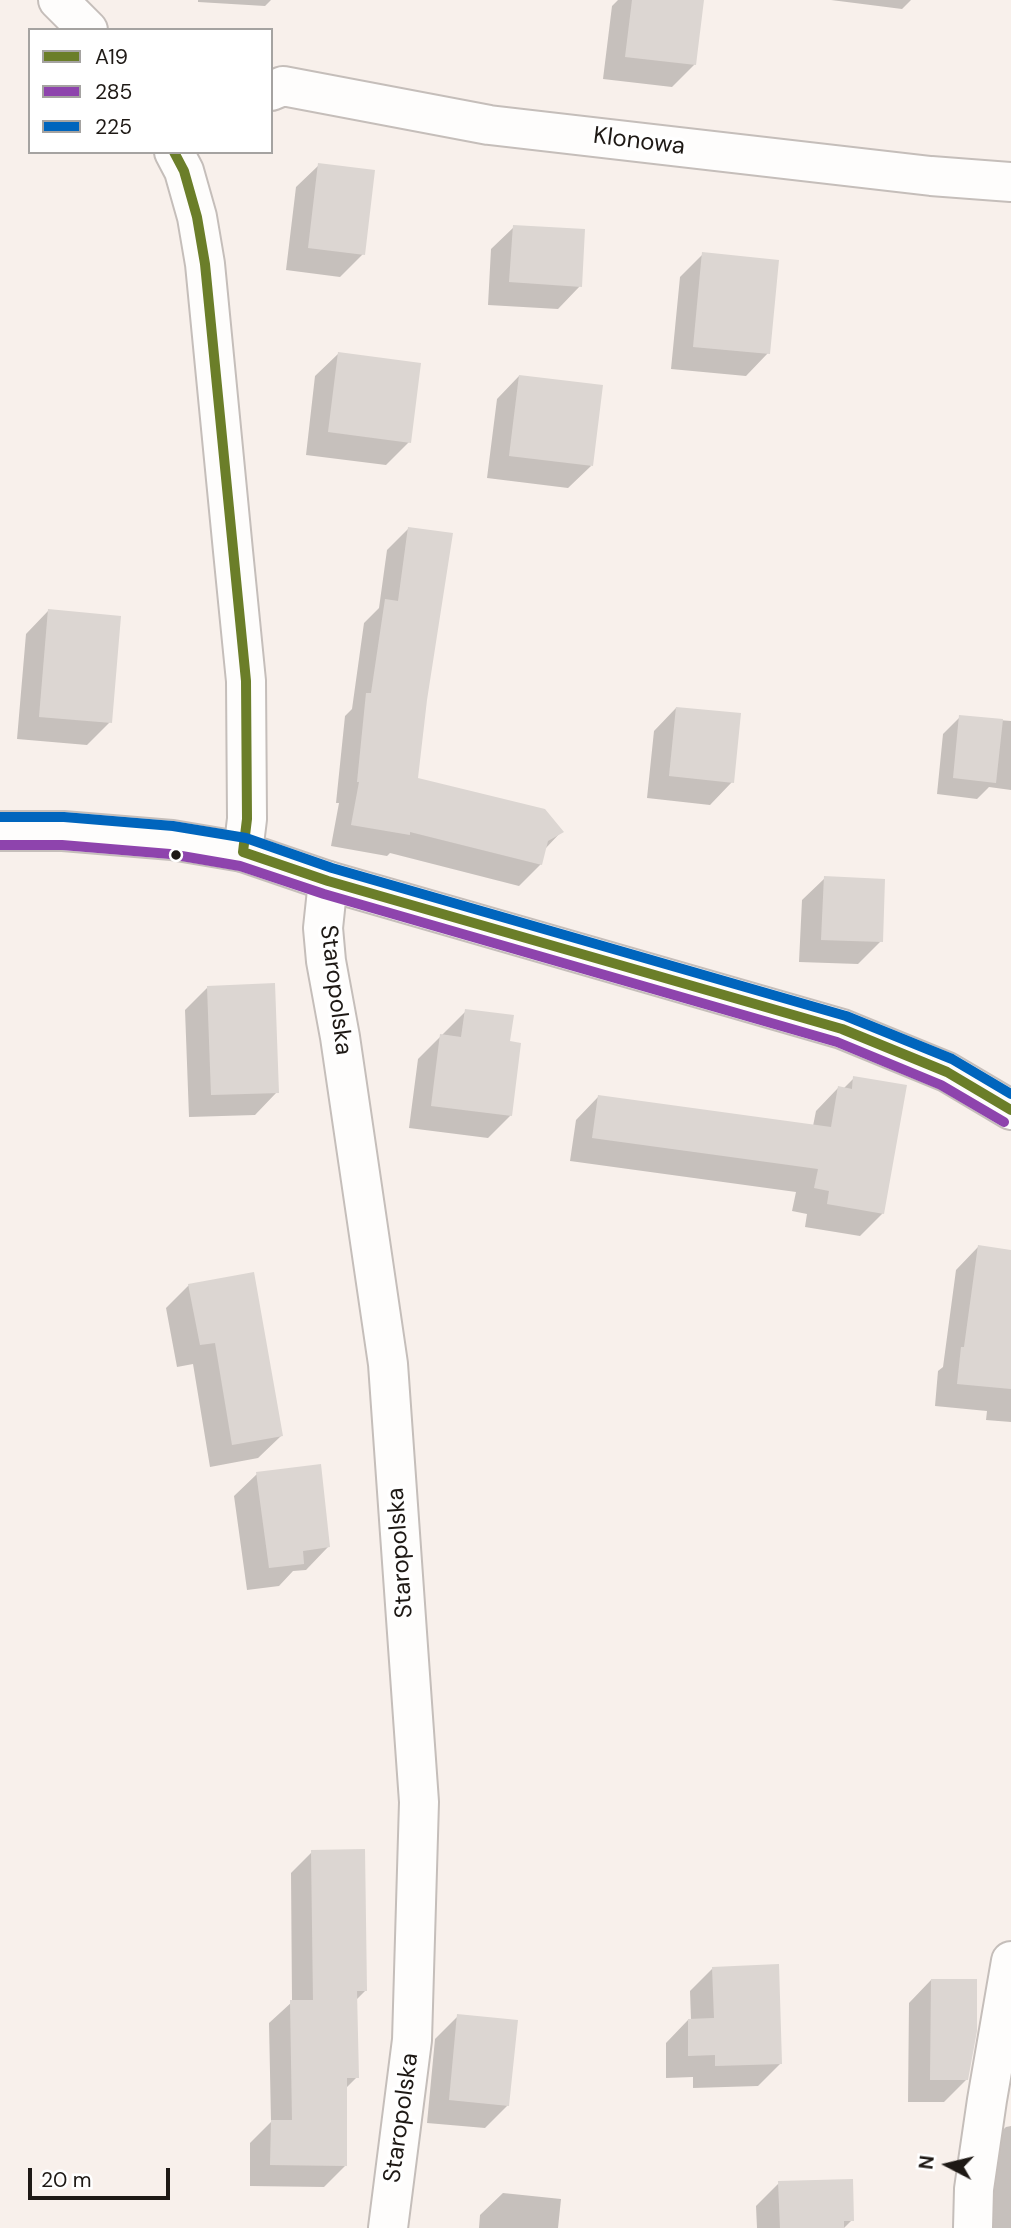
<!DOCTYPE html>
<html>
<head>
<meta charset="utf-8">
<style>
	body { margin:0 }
	#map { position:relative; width:1011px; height:2228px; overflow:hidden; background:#f8f0eb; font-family:"DM Sans",sans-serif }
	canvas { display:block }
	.legend { position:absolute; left:28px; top:28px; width:245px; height:126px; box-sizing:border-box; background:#fff; border:2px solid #a5a3a1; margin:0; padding:9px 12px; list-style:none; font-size:21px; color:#1e1915 }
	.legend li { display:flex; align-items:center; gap:14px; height:35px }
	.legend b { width:35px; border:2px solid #a5a3a1 }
	.north { position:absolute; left:913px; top:2130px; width:70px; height:70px; -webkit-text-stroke:5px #fff; paint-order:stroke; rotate:277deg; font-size:19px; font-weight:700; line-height:28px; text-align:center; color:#1e1915 }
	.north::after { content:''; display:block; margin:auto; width:24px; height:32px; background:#1e1915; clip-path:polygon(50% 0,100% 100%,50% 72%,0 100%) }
	.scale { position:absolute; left:28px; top:2168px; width:142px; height:32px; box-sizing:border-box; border:4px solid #1e1915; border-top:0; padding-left:9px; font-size:21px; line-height:24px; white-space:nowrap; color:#1e1915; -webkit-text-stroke:5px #fff; paint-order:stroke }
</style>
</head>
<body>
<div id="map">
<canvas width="1011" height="2228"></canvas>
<ul class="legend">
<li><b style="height:9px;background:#6b7e29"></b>A19</li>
<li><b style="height:9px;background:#8e44ad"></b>285</li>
<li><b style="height:9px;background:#0065bd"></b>225</li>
</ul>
<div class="north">N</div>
<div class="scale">20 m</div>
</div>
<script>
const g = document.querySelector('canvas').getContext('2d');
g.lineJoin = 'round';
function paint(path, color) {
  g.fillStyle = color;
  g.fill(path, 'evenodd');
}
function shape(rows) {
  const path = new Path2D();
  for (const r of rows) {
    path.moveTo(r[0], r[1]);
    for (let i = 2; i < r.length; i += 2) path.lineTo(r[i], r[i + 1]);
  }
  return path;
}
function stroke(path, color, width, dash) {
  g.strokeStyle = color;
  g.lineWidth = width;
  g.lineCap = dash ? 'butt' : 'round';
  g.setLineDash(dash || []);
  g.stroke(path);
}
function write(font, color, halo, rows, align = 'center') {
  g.font = font + ' "DM Sans",sans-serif';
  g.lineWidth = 7;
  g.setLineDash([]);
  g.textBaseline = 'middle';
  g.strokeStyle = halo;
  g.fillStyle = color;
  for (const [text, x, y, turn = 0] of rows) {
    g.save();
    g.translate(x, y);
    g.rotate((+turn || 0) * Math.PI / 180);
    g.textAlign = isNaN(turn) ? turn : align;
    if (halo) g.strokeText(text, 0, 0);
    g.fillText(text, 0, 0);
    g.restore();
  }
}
const shadow = shape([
	[198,0,271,0,265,6,198,2],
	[618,0,703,0,695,64,672,87,603,79,612,6],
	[831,0,911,0,902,9],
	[319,165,363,254,340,277,286,270,296,187],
	[514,227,580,286,558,309,488,305,491,249],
	[703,254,768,353,746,376,671,369,680,277],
	[338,354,409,442,386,465,306,455,315,376],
	[519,376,591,466,568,488,487,478,497,399],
	[408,529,416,779,561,832,545,849,541,864,519,886,390,853,387,856,331,846,339,803,336,803,345,716,352,709,364,623,379,608,387,550],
	[48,611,110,722,87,745,17,739,26,634],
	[676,708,732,782,710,805,647,798,654,731],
	[960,717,1011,721,1011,790,989,787,977,799,937,794,943,734],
	[825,878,881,941,858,964,799,962,802,900],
	[208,987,277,1092,255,1115,189,1117,185,1010],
	[466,1011,508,1043,511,1115,488,1138,409,1128,418,1059],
	[854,1078,883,1213,860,1236,805,1227,807,1214,792,1211,796,1192,570,1161,576,1120,598,1097,813,1126,816,1111,838,1088,843,1089],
	[978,1247,1011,1252,1011,1422,986,1420,987,1411,935,1406,938,1371,943,1367,956,1270],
	[189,1285,281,1436,258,1458,210,1467,193,1364,177,1367,166,1308],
	[257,1474,328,1547,306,1570,293,1571,279,1586,247,1590,234,1496],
	[312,1852,366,1990,356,2000,357,2077,345,2089,345,2166,324,2187,250,2186,250,2143,271,2122,269,2023,292,2002,291,1873],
	[713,1968,781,2063,758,2086,693,2088,693,2077,666,2078,666,2043,688,2020,691,2020,690,1991],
	[931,1980,967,2079,944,2102,908,2102,909,2003],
	[458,2016,508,2105,485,2128,427,2123,435,2039],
	[1011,2126,1011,2228,983,2228,983,2149,1006,2127],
	[779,2183,852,2220,844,2228,757,2228,756,2206],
	[503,2193,561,2199,558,2228,479,2228,480,2215]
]);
const building = shape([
	[632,0,704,0,696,65,625,57],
	[318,163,375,170,365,255,308,248],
	[513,225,585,229,582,287,509,282],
	[702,252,779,260,770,354,693,347],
	[338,352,421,363,411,443,328,432],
	[519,375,603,385,593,466,509,456],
	[408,527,453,533,427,700,418,778,545,809,564,832,548,841,542,865,410,832,410,835,351,825,359,782,357,782,366,693,371,693,385,599,398,601],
	[48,609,121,616,112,723,39,717],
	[676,707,741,713,734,783,669,776],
	[959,715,1003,719,996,783,953,778],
	[824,876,885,879,883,942,821,940],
	[275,983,279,1093,211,1095,207,986],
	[465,1009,514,1015,510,1041,521,1043,512,1116,431,1106,440,1034,461,1037],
	[853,1076,907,1085,884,1214,827,1204,829,1191,814,1188,818,1169,592,1138,598,1095,831,1127,838,1086,852,1089],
	[978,1245,1011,1250,1011,1389,957,1384,961,1347,964,1347],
	[254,1272,283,1436,232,1445,215,1343,200,1345,188,1284],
	[321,1464,330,1547,303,1551,304,1564,269,1568,256,1472],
	[365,1849,367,1991,357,1991,359,2078,347,2078,347,2166,270,2165,271,2120,292,2120,290,2000,313,2000,311,1850],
	[779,1964,782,2064,715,2066,715,2055,688,2056,688,2019,714,2018,712,1967],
	[931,1979,977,1979,977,2031,968,2080,930,2080],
	[457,2014,518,2020,509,2106,449,2100],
	[853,2179,854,2221,844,2221,844,2228,780,2228,778,2181]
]);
const minor = shape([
	[271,91,283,86,489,125,931,176,1011,182],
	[0,831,63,831,172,840,243,852],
	[328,881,323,928,326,961,340,1037,388,1364,419,1802,412,2040,388,2228],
	[973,2228,974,2189,987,2100,1011,1961]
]);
const tertiary = shape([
	[58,0,88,30],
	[174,152,184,171,197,217,205,264,233,551,246,681,247,819,243,852,328,881,842,1029,947,1072,1011,1110]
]);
const bus1 = shape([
	[174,152,184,171,197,217,205,264,246,681,247,819,243,852],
	[243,852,328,881,842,1029,947,1072,1011,1110]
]);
const bus2 = shape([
	[0,845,62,845,170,854,240,866,324,894,837,1042,941,1085,1004,1122]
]);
const bus3 = shape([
	[0,817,64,817,173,826,246,838,332,868,846,1016,952,1059,1011,1094]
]);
const markers = [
	[176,855,6,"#1e1915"]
];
const streetNames = [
	["Klonowa",639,142,7],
	["Staropolska",335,990,83],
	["Staropolska",401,1553,-94],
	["Staropolska",402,2118,-82]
];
paint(shadow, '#0003');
paint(building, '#dcd6d2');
stroke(minor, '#c5beba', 42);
stroke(tertiary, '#c5beba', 42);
stroke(minor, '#fefdfc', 38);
stroke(tertiary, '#fefdfc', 38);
stroke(bus1, '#6b7e29', 10);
stroke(bus2, '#8e44ad', 10);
stroke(bus3, '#0065bd', 10);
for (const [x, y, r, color] of markers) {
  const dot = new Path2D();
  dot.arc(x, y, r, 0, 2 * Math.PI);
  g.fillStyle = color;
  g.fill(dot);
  stroke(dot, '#fff', 2.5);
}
write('24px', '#1e1915', '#fff', streetNames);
</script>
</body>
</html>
